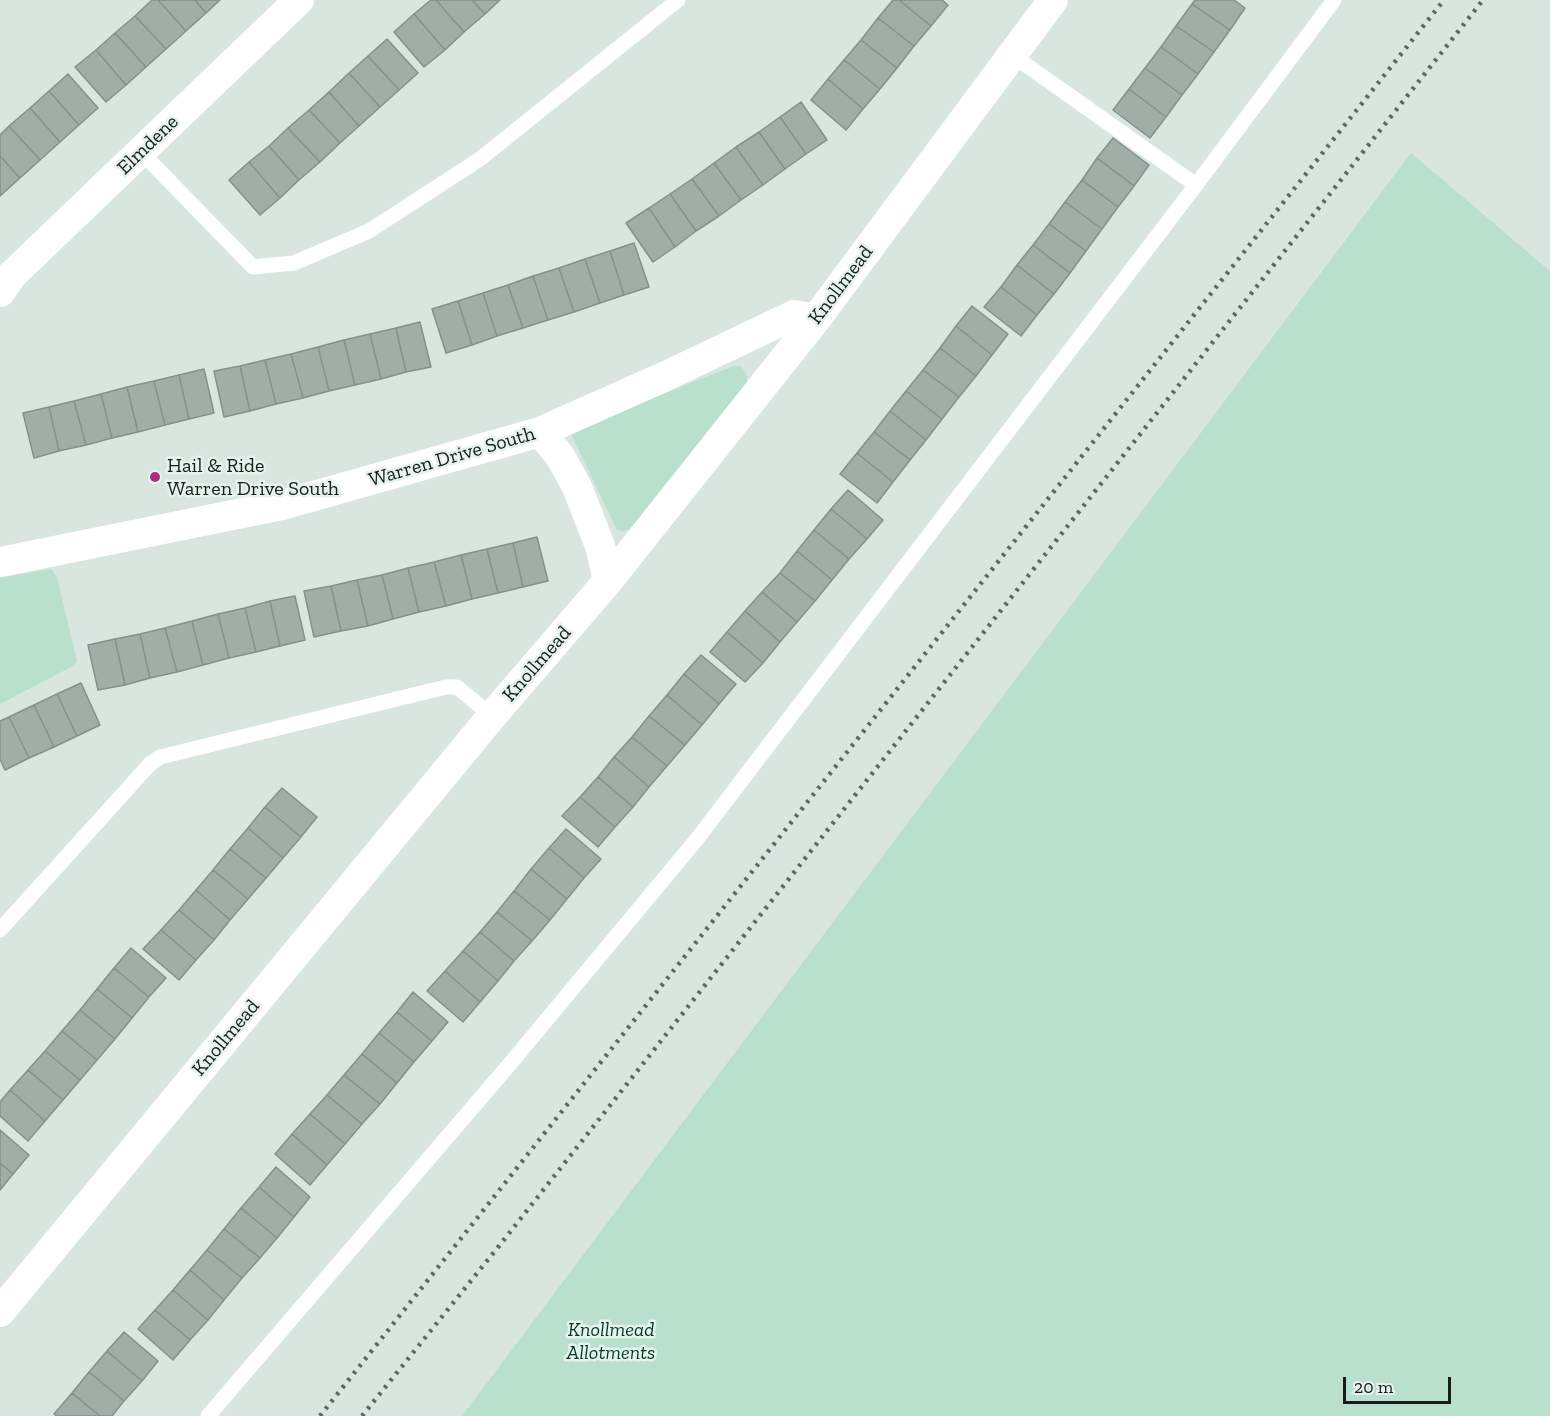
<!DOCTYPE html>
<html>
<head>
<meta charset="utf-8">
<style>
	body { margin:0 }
	#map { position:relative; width:1550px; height:1416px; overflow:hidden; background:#d8e6df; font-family:"Zilla Slab",serif }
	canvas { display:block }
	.scale { position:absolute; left:1343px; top:1377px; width:108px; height:27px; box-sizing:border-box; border:3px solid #171c1a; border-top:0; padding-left:8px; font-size:18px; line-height:21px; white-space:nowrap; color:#171c1a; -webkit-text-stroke:4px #e5f3ec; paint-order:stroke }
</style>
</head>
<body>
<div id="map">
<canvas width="1550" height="1416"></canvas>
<div class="scale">20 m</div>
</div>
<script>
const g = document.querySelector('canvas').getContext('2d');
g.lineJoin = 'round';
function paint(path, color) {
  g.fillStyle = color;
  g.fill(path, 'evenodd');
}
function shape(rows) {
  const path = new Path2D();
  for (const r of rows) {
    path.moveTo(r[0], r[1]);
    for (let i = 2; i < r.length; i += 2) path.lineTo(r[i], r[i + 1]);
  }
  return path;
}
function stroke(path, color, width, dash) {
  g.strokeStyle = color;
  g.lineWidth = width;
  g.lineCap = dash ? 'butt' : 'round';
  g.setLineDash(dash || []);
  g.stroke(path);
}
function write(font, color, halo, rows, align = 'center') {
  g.font = font + ' "Zilla Slab",serif';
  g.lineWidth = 5;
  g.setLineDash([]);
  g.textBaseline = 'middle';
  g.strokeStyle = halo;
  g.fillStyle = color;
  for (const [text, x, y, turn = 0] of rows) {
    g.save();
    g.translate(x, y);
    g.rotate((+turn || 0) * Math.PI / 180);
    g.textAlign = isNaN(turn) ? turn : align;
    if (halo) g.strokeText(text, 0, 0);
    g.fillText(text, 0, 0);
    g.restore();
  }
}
const green = shape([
	[1411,153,1550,271,1550,1416,462,1416],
	[734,366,740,366,743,369,747,375,747,383,634,524,629,529,624,531,617,530,571,434,574,429],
	[51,569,57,577,77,662,71,667,0,704,0,578]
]);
const building = shape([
	[152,0,158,0,186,31,166,49,135,16,152,0],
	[158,0,195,0,206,13,186,31,158,0],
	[195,0,220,0,206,13,195,0],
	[431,0,436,0,464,32,445,50,414,14,431,0],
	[436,0,472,0,485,14,464,32,436,0],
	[472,0,500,0,485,14,472,0],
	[893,0,899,0,931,26,914,46,878,18,893,0],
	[899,0,942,0,948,5,931,26,899,0],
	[1195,0,1234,0,1245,8,1230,30,1192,4,1195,0],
	[1192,4,1230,30,1214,52,1176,26,1192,4],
	[414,14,445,50,424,67,394,32,414,14],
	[135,16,166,49,146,67,115,33,135,16],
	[878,18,914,46,897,68,861,40,878,18],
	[1176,26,1214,52,1198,74,1161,47,1176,26],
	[115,33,146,67,126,85,96,50,115,33],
	[387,39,418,73,399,90,368,56,387,39],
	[861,40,897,68,880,89,844,60,861,40],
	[1161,47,1198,74,1182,95,1145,68,1161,47],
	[96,50,126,85,106,102,75,67,96,50],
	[368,56,399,90,380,107,349,73,368,56],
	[844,60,880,89,863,109,828,79,844,60],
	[1145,68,1182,95,1166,117,1129,89,1145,68],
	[349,73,380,107,359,126,329,92,349,73],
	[68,74,98,108,79,125,49,91,68,74],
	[828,79,863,109,846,130,811,100,828,79],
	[1129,89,1166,117,1150,138,1113,110,1129,89],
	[49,91,79,125,60,142,30,108,49,91],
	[329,92,359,126,340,143,309,110,329,92],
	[801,102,827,140,806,154,780,117,801,102],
	[30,108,60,142,40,160,9,126,30,108],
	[309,110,340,143,320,162,288,128,309,110],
	[780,117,806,154,785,169,759,132,780,117],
	[9,126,40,160,20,178,0,156,0,135,9,126],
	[288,128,320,162,299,180,269,146,288,128],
	[759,132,785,169,763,185,736,147,759,132],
	[1113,138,1149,165,1134,186,1097,158,1113,138],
	[269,146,299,180,280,198,249,162,269,146],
	[736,147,763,185,741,200,714,163,736,147],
	[0,156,20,178,0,196,0,156],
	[1097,158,1134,186,1118,207,1082,180,1097,158],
	[249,162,280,198,260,215,229,180,249,162],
	[714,163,741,200,719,216,692,179,714,163],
	[692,179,719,216,696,231,670,194,692,179],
	[1082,180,1118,207,1102,229,1065,202,1082,180],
	[670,194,696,231,675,247,649,208,670,194],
	[1065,202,1102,229,1086,251,1049,224,1065,202],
	[649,208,675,247,653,262,626,223,649,208],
	[1049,224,1086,251,1070,273,1033,245,1049,224],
	[634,243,649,287,624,295,610,251,634,243],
	[1033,245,1070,273,1054,294,1017,265,1033,245],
	[610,251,624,295,600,303,585,259,610,251],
	[585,259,600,303,574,312,559,268,585,259],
	[1017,265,1054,294,1037,315,1001,287,1017,265],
	[559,268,574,312,548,320,533,276,559,268],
	[533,276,548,320,523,328,508,285,533,276],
	[508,285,523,328,497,336,483,293,508,285],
	[1001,287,1037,315,1021,336,984,307,1001,287],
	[483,293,497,336,472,345,458,301,483,293],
	[458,301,472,345,446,353,432,309,458,301],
	[972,306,1008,334,992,355,956,326,972,306],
	[420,322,431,367,406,372,396,328,420,322],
	[956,326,992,355,976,376,940,348,956,326],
	[396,328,406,372,381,379,370,334,396,328],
	[370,334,381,379,355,385,344,340,370,334],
	[344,340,355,385,329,391,318,347,344,340],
	[318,347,329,391,303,398,291,354,318,347],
	[940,348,976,376,959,397,923,370,940,348],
	[291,354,303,398,276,404,265,360,291,354],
	[265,360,276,404,250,411,240,366,265,360],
	[240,366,250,411,224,417,214,371,240,366],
	[204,369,214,413,189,419,179,375,204,369],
	[923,370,959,397,942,419,906,391,923,370],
	[179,375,189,419,165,425,154,381,179,375],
	[154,381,165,425,138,432,127,387,154,381],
	[127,387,138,432,112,438,101,394,127,387],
	[906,391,942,419,926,440,890,411,906,391],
	[101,394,112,438,86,445,74,401,101,394],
	[74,401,86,445,59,451,49,407,74,401],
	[49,407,59,451,34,458,23,413,49,407],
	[890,411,926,440,910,460,874,432,890,411],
	[874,432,910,460,893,482,857,453,874,432],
	[857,453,893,482,877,503,840,474,857,453],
	[848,490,883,520,867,539,831,509,848,490],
	[831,509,867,539,849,559,814,530,831,509],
	[814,530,849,559,832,580,797,551,814,530],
	[537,537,548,581,523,587,513,543,537,537],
	[513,543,523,587,498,593,487,549,513,543],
	[487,549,498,593,472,599,461,555,487,549],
	[797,551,832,580,815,601,780,573,797,551],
	[461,555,472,599,446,606,434,562,461,555],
	[434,562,446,606,419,612,408,568,434,562],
	[408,568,419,612,393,619,382,575,408,568],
	[780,573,815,601,797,622,762,592,780,573],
	[382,575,393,619,368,626,357,580,382,575],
	[357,580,368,626,341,631,331,586,357,580],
	[331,586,341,631,314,637,304,591,331,586],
	[762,592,797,622,780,642,745,611,762,592],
	[295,596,305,640,280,646,270,601,295,596],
	[270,601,280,646,256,652,245,608,270,601],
	[245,608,256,652,229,658,218,614,245,608],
	[745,611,780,642,763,663,727,632,745,611],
	[218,614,229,658,203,665,192,621,218,614],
	[192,621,203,665,177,672,165,628,192,621],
	[165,628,177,672,150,678,140,634,165,628],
	[727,632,763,663,745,682,710,652,727,632],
	[140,634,150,678,125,685,115,639,140,634],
	[115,639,125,685,98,690,88,645,115,639],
	[701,655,736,684,719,704,684,674,701,655],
	[684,674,719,704,702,725,667,695,684,674],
	[81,683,100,725,77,736,57,694,81,683],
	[57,694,77,736,54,747,34,705,57,694],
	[667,695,702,725,685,745,649,716,667,695],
	[34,705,54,747,29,758,9,717,34,705],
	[649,716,685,745,667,766,632,737,649,716],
	[9,717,29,758,5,770,0,759,0,721,9,717],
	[632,737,667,766,649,787,614,757,632,737],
	[614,757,649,787,633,807,598,777,614,757],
	[598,777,633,807,615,827,580,797,598,777],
	[282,788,317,817,301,837,265,807,282,788],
	[580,797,615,827,598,847,562,816,580,797],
	[265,807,301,837,283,858,248,828,265,807],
	[248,828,283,858,266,878,230,849,248,828],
	[566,829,601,859,584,878,549,848,566,829],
	[549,848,584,878,567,899,531,869,549,848],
	[230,849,266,878,248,899,213,870,230,849],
	[531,869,567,899,550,920,514,891,531,869],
	[213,870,248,899,230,920,196,890,213,870],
	[196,890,230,920,214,940,179,910,196,890],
	[514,891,550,920,532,941,497,912,514,891],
	[179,910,214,940,196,960,161,930,179,910],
	[497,912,532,941,514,961,480,932,497,912],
	[161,930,196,960,179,980,143,949,161,930],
	[480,932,514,961,498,981,463,951,480,932],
	[131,948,166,978,149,997,114,968,131,948],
	[463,951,498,981,480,1002,445,971,463,951],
	[114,968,149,997,132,1018,97,989,114,968],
	[445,971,480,1002,463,1022,427,991,445,971],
	[97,989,132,1018,115,1039,80,1010,97,989],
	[413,992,448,1022,432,1041,397,1012,413,992],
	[80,1010,115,1039,97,1060,62,1031,80,1010],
	[397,1012,432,1041,414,1062,379,1033,397,1012],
	[62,1031,97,1060,80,1080,45,1051,62,1031],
	[379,1033,414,1062,397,1083,362,1054,379,1033],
	[45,1051,80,1080,63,1100,28,1070,45,1051],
	[362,1054,397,1083,380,1104,344,1075,362,1054],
	[28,1070,63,1100,45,1121,10,1090,28,1070],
	[344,1075,380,1104,362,1124,327,1095,344,1075],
	[10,1090,45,1121,28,1141,0,1116,0,1102,10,1090],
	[327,1095,362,1124,345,1144,310,1114,327,1095],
	[310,1114,345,1144,327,1165,292,1134,310,1114],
	[0,1130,29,1155,13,1174,0,1163,0,1130],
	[292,1134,327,1165,310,1185,275,1154,292,1134],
	[0,1163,13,1174,0,1190,0,1163],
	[276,1167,310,1197,294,1217,259,1187,276,1167],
	[259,1187,294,1217,277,1238,241,1208,259,1187],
	[241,1208,277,1238,260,1258,224,1229,241,1208],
	[224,1229,260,1258,242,1278,207,1250,224,1229],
	[207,1250,242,1278,224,1300,190,1270,207,1250],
	[190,1270,224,1300,208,1320,173,1290,190,1270],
	[173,1290,208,1320,190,1340,155,1310,173,1290],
	[155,1310,190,1340,173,1360,138,1329,155,1310],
	[124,1332,158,1361,142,1381,107,1351,124,1332],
	[107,1351,142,1381,124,1401,89,1372,107,1351],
	[89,1372,124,1401,112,1416,100,1416,72,1393,89,1372],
	[72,1393,100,1416,57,1416,54,1414,72,1393]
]);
const lane = shape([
	[1012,55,1196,185],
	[141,152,253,267,294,263,369,231,480,159,678,0],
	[0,930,150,764,160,757,446,687,457,687,492,716],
	[208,1416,509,1065,697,839,1196,185,1334,0]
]);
const street = shape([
	[0,292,12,275,299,0],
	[540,432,560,456,577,487,600,546,608,581],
	[0,562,282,505,540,432,666,376,794,315,816,319],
	[0,1312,492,716,608,581,816,319,1053,0]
]);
const rail = shape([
	[320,1416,1444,0],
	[362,1416,499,1246,1483,0]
]);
const markers = [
	[155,477,6,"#ab2f81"]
];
const streetNames = [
	["Elmdene",148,145,-44],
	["Knollmead",841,285,-53],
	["Warren Drive South",452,457,-16],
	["Knollmead",537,664,-49],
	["Knollmead",226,1038,-50]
];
const poiNames = [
	["Hail & Ride",167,466],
	["Warren Drive South",167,489]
];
const parkNames = [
	["Knollmead",611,1330],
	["Allotments",611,1353]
];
paint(green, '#b9dfcd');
paint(building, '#a1aea8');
stroke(building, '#84918b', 1.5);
stroke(lane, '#fff', 15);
stroke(street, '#fff', 30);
stroke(rail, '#5f6763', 4.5, [3, 6]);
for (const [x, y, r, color] of markers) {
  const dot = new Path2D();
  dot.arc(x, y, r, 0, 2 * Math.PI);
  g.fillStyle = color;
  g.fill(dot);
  stroke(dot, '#e5f3ec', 2);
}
write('20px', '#171c1a', '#e5f3ec', streetNames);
write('20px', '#171c1a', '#e5f3ec', poiNames, 'left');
write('italic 20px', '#013b28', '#e5f3ec', parkNames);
</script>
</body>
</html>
